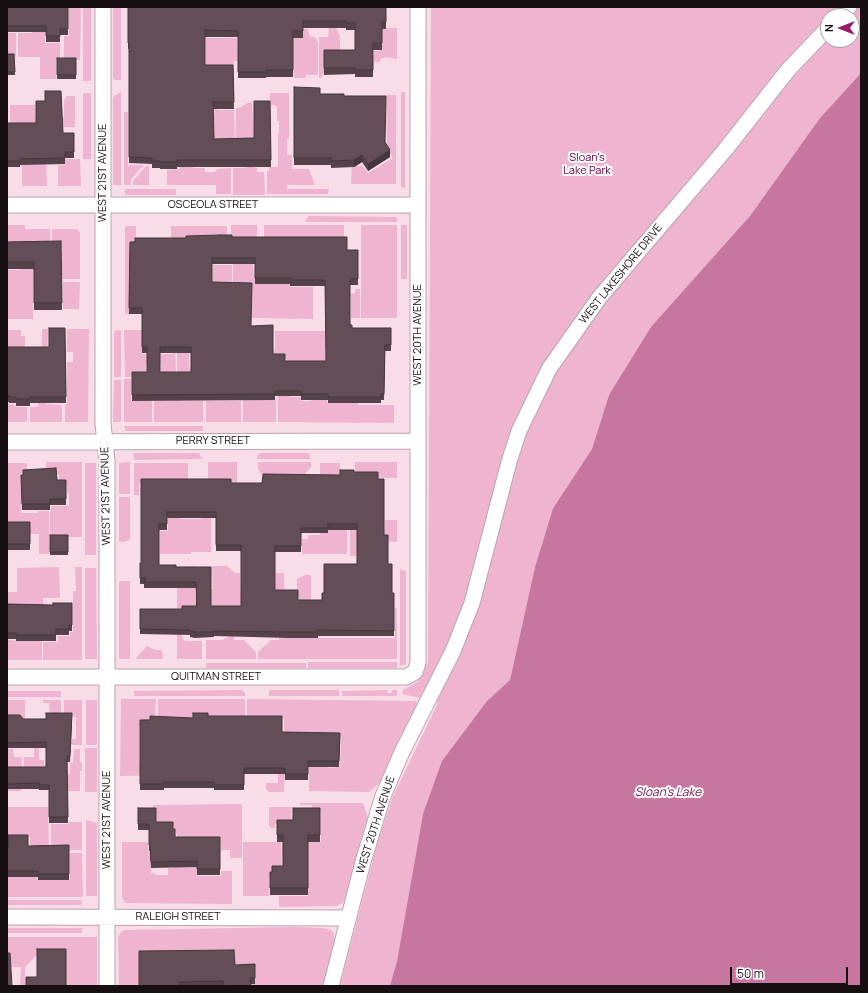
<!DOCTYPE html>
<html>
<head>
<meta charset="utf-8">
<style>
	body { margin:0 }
	#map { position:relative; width:868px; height:993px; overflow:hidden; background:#f8dde9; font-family:Manrope,sans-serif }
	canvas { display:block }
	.frame { position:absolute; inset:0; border:8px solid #180f13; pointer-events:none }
	.north { position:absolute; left:820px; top:8px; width:40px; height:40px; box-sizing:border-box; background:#fff; border:1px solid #a39fa1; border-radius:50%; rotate:270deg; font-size:11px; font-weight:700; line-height:16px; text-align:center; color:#180f13 }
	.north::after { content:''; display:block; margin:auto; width:14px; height:18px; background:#9c186a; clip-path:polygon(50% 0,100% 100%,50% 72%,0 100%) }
	.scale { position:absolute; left:730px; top:967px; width:118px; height:18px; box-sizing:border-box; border:2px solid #180f13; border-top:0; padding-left:5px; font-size:12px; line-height:14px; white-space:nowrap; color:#180f13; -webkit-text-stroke:3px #fff; paint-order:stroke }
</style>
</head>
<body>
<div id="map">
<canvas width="868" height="993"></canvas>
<div class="frame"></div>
<div class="north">N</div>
<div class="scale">50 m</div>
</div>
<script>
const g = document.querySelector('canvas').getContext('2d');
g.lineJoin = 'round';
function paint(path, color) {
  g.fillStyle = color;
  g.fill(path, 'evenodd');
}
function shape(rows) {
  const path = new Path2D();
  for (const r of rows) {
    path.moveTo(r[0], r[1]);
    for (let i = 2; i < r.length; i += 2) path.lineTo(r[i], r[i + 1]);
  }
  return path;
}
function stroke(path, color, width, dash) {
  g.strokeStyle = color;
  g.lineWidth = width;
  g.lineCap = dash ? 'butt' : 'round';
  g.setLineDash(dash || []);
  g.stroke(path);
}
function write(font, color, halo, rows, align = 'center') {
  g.font = font + ' Manrope,sans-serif';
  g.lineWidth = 4;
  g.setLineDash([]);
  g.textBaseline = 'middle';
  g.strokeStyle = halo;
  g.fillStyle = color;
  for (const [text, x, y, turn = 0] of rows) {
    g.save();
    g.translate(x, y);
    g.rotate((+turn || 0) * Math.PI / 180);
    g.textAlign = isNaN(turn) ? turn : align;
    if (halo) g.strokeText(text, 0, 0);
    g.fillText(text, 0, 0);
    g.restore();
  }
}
const green = shape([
	[45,7,45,43,60,43,60,60,56,60,56,79,40,79,40,57,18,57,18,33,32,33,32,20],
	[69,7,81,7,80,60,64,60,64,36,69,36],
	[83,7,91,7,91,81,83,81],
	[113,7,121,7,121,80,116,80,113,78],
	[431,7,861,7,861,73,820,118,750,216,609,395,592,449,553,507,535,567,510,680,487,701,423,814,397,961,390,986,340,986,377,844,393,796,438,703,416,697,402,694,403,690,417,682,423,674,428,662],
	[828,16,852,16,852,40,828,40],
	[329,28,336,28,340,36,340,56,324,56,324,74,322,75,322,78,319,78,319,37,328,37],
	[386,28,397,28,397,59,386,57,381,59,380,62,374,62,374,51,382,50,382,29,386,29],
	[303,29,308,29,310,37,315,37,318,43,318,75,306,75,305,78,294,78,293,58,275,58,267,38,303,38],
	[7,33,16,33,16,56,7,56],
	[206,38,237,38,238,61,234,61,234,71,224,71,206,76],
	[217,91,217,110,234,110,235,138,220,139,214,145,214,120,203,120],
	[121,92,121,185,113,185,113,97],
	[401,92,405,92,405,188,401,187],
	[83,93,89,93,91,94,91,159,83,159],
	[270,93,289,93,289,139,287,139,287,155,292,155,292,169,309,169,315,185,287,185,287,189,329,189,328,194,267,194,267,171,269,171,269,167,278,167,278,133,279,133,279,121,277,121,277,107,275,106,274,105,270,105],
	[386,95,396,95,396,184,351,184,352,158,358,167,362,165,368,173,393,158,387,149],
	[67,96,75,96,75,127,53,127,53,117,64,117,64,100],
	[252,102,255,168,257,168,257,172,264,172,265,195,233,195,233,168,246,168,246,144,236,144,236,109,248,103],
	[10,105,35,105,35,118,49,118,45,129,47,186,22,186,22,165,29,165,29,159,10,129],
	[124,112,128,112,128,165,144,165,131,179,131,185,124,185],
	[180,146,193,158,193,168,205,168,205,172,215,172,217,169,231,168,231,194,216,194,216,185,167,185,167,170,180,169],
	[65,159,80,159,81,186,58,186,58,165,65,165],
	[146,166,149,166,149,185,133,185,133,181],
	[125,189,176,189,176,195,125,195],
	[308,216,397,217,397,222,306,222,306,218,308,218],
	[7,225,25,225,25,229,50,229,50,247,34,247,33,319,8,319,7,270,20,270,20,248,7,243],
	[231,225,257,225,257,241,253,264,254,276,263,276,263,284,290,284,290,287,313,287,313,319,252,318,252,295,233,289,233,264,250,264,250,243,231,240],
	[264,225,344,225,344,241,290,242,290,284,285,284,285,248,264,240],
	[361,225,397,225,397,318,361,318],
	[401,225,407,225,407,279,401,279],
	[125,226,136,226,136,243,134,247,130,247,130,281,141,297,129,297,129,314,125,314],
	[171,226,227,226,227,240,171,245],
	[52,229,77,229,80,233,80,279,62,279,62,247,52,246],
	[213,265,232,265,232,318,213,287],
	[63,282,80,282,79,309,63,309],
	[355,289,360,289,360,318,351,318,351,297,347,294,355,293],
	[42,329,48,329,46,404,62,405,62,422,30,422,30,407,38,407,38,397,41,390],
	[67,329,89,329,88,422,65,422,65,405,67,404,67,362,73,362,73,352,67,352],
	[7,330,21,330,21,336,25,336,25,352,7,375],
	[116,330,121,330,121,377,114,377,114,333],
	[124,330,143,330,142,354,173,354,173,336,175,336,176,377,161,377,161,365,146,365,146,377,125,377],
	[177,330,189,349,189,367,192,367,192,379,182,379,182,401,203,401,203,422,154,422,154,401,174,401,174,384,177,384],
	[275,331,325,331,325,354,329,354,330,364,290,376,290,397,301,397,301,401,311,401,327,371,327,403,347,403,358,344,358,405,394,405,394,423,278,422,278,383,287,368,287,359,279,359,267,352,275,351],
	[124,379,131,379,131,401,152,401,152,422,124,422],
	[114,380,121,380,121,422,113,422],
	[243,381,252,400,276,400,276,422,243,422],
	[7,400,8,404,15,405,16,407,27,407,27,422,7,422],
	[206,401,241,401,241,422,206,422],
	[124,426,203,426,203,430,202,430,202,431,126,431],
	[133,453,199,453,202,459,135,460],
	[259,453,308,453,310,455,310,459,257,459,257,455,259,455],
	[46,462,82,462,82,537,50,537,50,512,51,511,51,506,69,506,69,494,67,493,67,486,59,486,59,474,50,474,46,470],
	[130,462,130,494,119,494,119,463],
	[208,462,237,462,237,484,208,484],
	[258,462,311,462,311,467,305,474,298,474,292,478,276,478,269,474,261,474,258,468],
	[355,462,397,462,397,478,363,477,355,488],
	[7,463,27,463,27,473,21,473,21,513,38,513,38,511,49,511,49,554,39,554,39,534,30,534,30,530,12,529,7,527],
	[85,463,96,463,96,555,85,555],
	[134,463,188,463,188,479,186,483,139,483,139,495,134,495],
	[320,463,340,463,340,480,320,480],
	[168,491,181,510,181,519,201,519,201,516,211,516,211,552,191,552,191,554,160,554,160,531,168,531],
	[119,497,130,497,130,540,124,542,119,542],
	[320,519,341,527,341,530,347,530,347,554,302,554,302,539,308,539,308,535,320,535],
	[385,520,397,520,397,542,389,542,388,540,379,540,385,530],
	[350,521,353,521,369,556,350,556],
	[195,566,196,589,213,589,212,566,227,566,235,573,240,573,240,591,276,590,276,573,284,573,285,617,177,611,177,567],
	[59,567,60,598,43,598,43,610,7,619,7,592,17,592,17,568],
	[75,567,82,567,82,660,43,660,43,642,58,642,58,636,70,636,70,632,73,632,73,591,76,591],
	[85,568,96,568,97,659,85,659],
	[400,569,406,571,406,664,400,666],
	[305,575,311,575,311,603,299,603,299,595,297,595,297,579],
	[119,581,130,581,130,659,119,659],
	[395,608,397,608,397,659,258,659,258,652,271,640,279,640,279,636,288,636,288,638,395,638],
	[177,613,181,613,181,635,185,641,202,641,202,659,177,659],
	[228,628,234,628,234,640,244,640,256,652,256,659,206,659,206,640,222,640,228,637],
	[23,639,42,639,42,660,7,660,7,640,22,641],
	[147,646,155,650,162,650,163,659,136,659,136,658],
	[308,662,397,662,397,668,308,668],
	[206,663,306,663,306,668,206,668],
	[242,690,243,692,245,692,245,696,134,696,134,691],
	[269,690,339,690,339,696,269,696],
	[387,690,388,693,392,693,392,690,397,690,397,696,342,696,342,691],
	[7,691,61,691,61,697,7,697],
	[121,699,156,699,155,719,147,719,147,725,139,726,139,762,155,762,165,775,120,776],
	[158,699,245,699,245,748,158,718],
	[247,699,416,701,418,707,380,783,369,792,309,791,309,757,328,766,328,768,340,767,341,738,332,738,331,732,320,732,319,737,284,763,284,718,268,717,247,750],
	[7,700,25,700,25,719,22,720,7,720],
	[43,700,61,700,61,717,50,717,49,703,43,703],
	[64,700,82,700,82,745,71,745,71,741,72,741,72,739,76,739,76,717,64,716],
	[86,700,97,700,97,745,86,745],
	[34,747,39,747,39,760,44,760,44,765,48,765,48,773,24,772,24,757,34,757],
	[85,748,97,748,97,792,85,792],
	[7,749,13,749,14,757,22,757,21,791,7,791],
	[74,749,80,749,80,762,82,762,82,771,80,771,80,791,68,791,68,774,70,774,70,763,73,763],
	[283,764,285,764,284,792,269,792,266,789,266,783,278,783,278,774,282,774],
	[300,803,363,803,368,817,345,901,337,906,279,907,279,896,308,896,308,857,282,857,282,843,321,842,321,813,312,813,312,805,300,805],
	[242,804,242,858,230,858,230,850,221,850,221,843,177,842,177,834,174,833,174,826,157,827,157,813,153,813,153,805],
	[7,807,48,807,49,850,30,859,30,837,12,837,12,839,7,839],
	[269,807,291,807,292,824,275,824,275,828,271,828,269,826],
	[86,820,97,823,97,896,86,896],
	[69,822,82,822,82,850,65,850,51,845,51,824,68,824],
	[122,842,148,842,148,852,150,852,151,873,156,874,156,875,168,875,168,868,174,868,174,857,197,843,197,876,221,876,221,871,232,871,232,904,125,903,122,898],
	[243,842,281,842,282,872,271,872,271,878,269,878,269,896,243,896],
	[70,853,82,853,83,897,7,897,7,867,8,877,30,877,30,861,37,861,37,880,70,880],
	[7,900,82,900,82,905,7,905],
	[295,927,323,928,331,930,334,933,334,942,323,986,119,986,118,937,121,932,124,930],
	[7,928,82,928,82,933,7,933],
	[7,937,97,937,97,986,66,986,66,955,37,955,25,967,25,986,20,986,21,967,11,967,11,958,7,958]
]);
const water = shape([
	[861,73,861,986,390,986,397,961,423,814,442,761,487,701,510,680,535,567,553,508,592,449,609,395,651,327,750,216,820,118]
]);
const minor = shape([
	[103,7,103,424,107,461,107,986],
	[840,16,849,7],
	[7,205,418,205],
	[7,442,418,441],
	[7,677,406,677,415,672,418,663,418,7],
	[7,917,349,918],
	[331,986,363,862,383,796,402,752,453,651,472,603,509,462,519,431,549,369,599,298,725,150,788,70,828,28]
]);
const wall = shape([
	[7,7,68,7,68,35,60,35,60,42,46,42,46,32,7,32],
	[128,7,386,7,386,29,382,29,382,50,373,50,373,77,355,77,355,74,324,75,324,50,355,50,355,30,346,30,346,28,303,28,303,38,293,38,293,77,266,77,266,78,238,78,238,37,205,37,205,65,233,65,234,109,213,109,214,139,254,138,270,101,271,167,177,167,177,169,160,169,160,168,152,168,152,164,129,163,129,49,128,49],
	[7,54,14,54,15,75,7,75],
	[57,58,76,58,76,79,57,79],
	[294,87,320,94,344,96,385,143,390,157,368,171,362,162,354,167,331,168,331,165,294,165],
	[7,123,63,133,74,133,74,158,65,158,65,164,20,165,20,167,7,167],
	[232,237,347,250,358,250,358,285,350,285,350,325,352,328,391,328,391,351,385,351,384,400,381,400,381,403,328,403,328,400,301,400,301,396,275,396,275,400,132,401,132,372,147,372,147,353,142,353,142,314,129,314,130,242,186,238],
	[212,264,255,264,255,284,290,284,290,286,325,286,326,361,285,361,273,354,251,326,212,282],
	[160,353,191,353,191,372,160,372],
	[61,241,62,310,34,310,34,269,7,269,7,242],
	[65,328,66,403,30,403,30,406,16,406,16,403,9,403,9,402,7,402,7,347,49,347],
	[354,472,378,479,384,535,392,593,394,593,394,636,318,636,318,638,289,638,214,636,214,637,195,638,190,637,190,635,140,634,140,609,182,609,196,606,196,588,144,588,144,584,140,584,140,563,141,563,141,479,231,483,262,483,340,475],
	[167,518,216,518,216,551,241,551,241,606,211,606,211,567,176,567,159,565,159,530,167,530],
	[328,530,357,530,357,564,324,593,322,600,298,600,275,590,275,552,301,552,301,533,328,533],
	[21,475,57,480,66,480,66,505,50,505,50,510,22,510],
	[7,522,30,522,30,550,7,550],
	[50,535,68,535,68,555,50,555],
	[72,603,72,631,69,631,69,635,56,635,56,641,16,641,16,639,7,639,7,604,53,605],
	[7,715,23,719,72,719,70,762,67,762,68,823,49,823,49,790,39,790,39,789,7,789,7,767,46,767,46,748,7,748],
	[208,716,282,732,340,733,339,767,308,767,308,780,285,780,285,774,244,774,244,790,214,790,214,788,164,788,164,790,140,790,140,720,193,718],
	[138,808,156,822,173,829,175,837,220,837,220,875,197,875,197,867,151,868,150,851,149,851,149,830,138,830],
	[320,808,320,842,308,842,308,895,270,895,270,872,272,872,283,866,283,842,277,842,277,820,293,820],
	[69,845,69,880,38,880,38,877,7,877,7,848,28,846],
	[255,964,255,984,251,984,251,986,139,986,235,965]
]);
const shadedWall = shape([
	[390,150,390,157,368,171,368,164],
	[362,155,362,162,354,167,354,160]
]);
const building = shape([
	[7,7,68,7,68,29,60,29,60,36,46,36,46,26,7,26,7,7],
	[128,7,386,7,386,22,382,22,382,43,373,43,373,70,355,70,355,68,324,68,324,50,355,50,355,23,346,23,346,21,303,21,303,31,293,31,293,70,266,70,266,72,238,72,238,31,205,30,205,65,233,65,234,102,213,102,214,139,254,138,254,101,270,101,271,160,177,160,177,162,160,162,160,161,152,161,152,158,129,157,129,43,128,43,128,7],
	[7,54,14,54,15,72,7,72,7,54],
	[57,58,76,58,76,75,57,75,57,58],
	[294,87,320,88,320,94,344,94,344,96,386,96,385,142,390,150,368,164,362,155,354,160,331,161,331,158,294,158,294,87],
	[45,91,61,91,63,133,74,133,74,152,65,152,65,158,20,159,20,161,7,161,7,123,36,123,36,101,45,101,45,91],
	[220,235,232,235,232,237,347,237,347,250,358,250,358,279,350,279,350,325,352,325,352,328,391,328,391,345,385,345,384,394,381,394,381,397,328,397,328,394,301,394,301,391,275,391,275,394,132,395,132,372,147,372,147,347,142,347,142,308,129,308,130,242,135,242,135,238,186,238,186,236,220,235],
	[212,258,255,258,255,278,290,278,290,280,325,280,326,361,285,361,285,354,273,354,273,325,251,326,252,283,212,282,212,258],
	[160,347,191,347,191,372,160,372,160,347],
	[61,241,62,303,34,303,34,262,7,262,7,242,61,241],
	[49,328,65,328,66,397,30,397,30,399,16,399,16,397,9,397,9,395,7,395,7,347,49,347,49,328],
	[56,468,57,480,66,480,66,499,50,499,50,504,22,504,21,475,23,475,23,470,56,468],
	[340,470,354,470,354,472,378,472,378,479,384,479,384,535,388,535,388,564,392,564,392,593,394,593,394,631,318,630,318,632,289,632,214,631,214,632,195,632,190,631,190,630,140,629,140,609,182,609,182,606,197,606,196,582,144,582,146,578,140,578,140,563,141,563,141,479,231,479,231,483,262,483,263,474,340,475,340,470],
	[167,512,216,512,216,545,241,545,241,606,211,606,211,567,176,567,176,565,159,565,159,524,167,524,167,512],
	[328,524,357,524,357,564,324,564,324,593,322,593,322,600,298,600,298,590,275,590,275,546,301,546,301,528,328,528,328,524],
	[7,522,30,522,30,544,7,544,7,522],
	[50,535,68,535,68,552,50,552,50,535],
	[53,603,72,603,72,625,69,625,69,629,56,629,56,635,16,635,16,633,7,633,7,604,53,605,53,603],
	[46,713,72,713,70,756,67,756,68,817,49,817,49,785,39,785,39,783,7,784,7,767,46,767,46,742,7,743,7,715,20,715,23,719,46,719,46,713],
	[193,713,208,713,208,716,282,716,282,732,340,733,339,761,308,761,308,774,285,774,285,768,244,768,244,785,214,785,214,782,164,782,164,784,140,784,140,720,150,720,150,716,193,718,193,713],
	[138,808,156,808,156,822,173,822,173,829,175,829,175,837,220,837,220,869,197,869,197,861,151,862,150,845,149,845,149,824,138,824,138,808],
	[293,808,320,808,320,835,308,835,308,888,270,888,270,872,272,872,272,866,283,866,283,835,277,835,277,820,293,820,293,808],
	[8,835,28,835,28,846,69,845,69,874,38,874,38,871,7,871,7,848,8,848,8,835],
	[37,949,66,949,66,986,26,986,26,977,37,977,37,949],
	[234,950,235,965,255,964,255,978,250,978,251,986,224,986,223,981,179,982,179,986,139,986,139,951,234,950],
	[7,953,10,953,12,986,7,986,7,953]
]);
const parkNames = [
	["Sloan's",587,158],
	["Lake Park",587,171]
];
const streetNames = [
	["WEST 21ST AVENUE",103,173,-90],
	["OSCEOLA STREET",213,205],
	["WEST LAKESHORE DRIVE",621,274,-51],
	["WEST 20TH AVENUE",418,335,-90],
	["PERRY STREET",213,441],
	["WEST 21ST AVENUE",106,496,-91],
	["QUITMAN STREET",216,677],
	["WEST 21ST AVENUE",107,820,-90],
	["WEST 20TH AVENUE",376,825,-72],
	["RALEIGH STREET",178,917]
];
const waterNames = [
	["Sloan's Lake",668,793]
];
paint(green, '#efb5d0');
paint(water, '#c7769f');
stroke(minor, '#bca3ae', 17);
stroke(minor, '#fff', 15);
paint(wall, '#55424b');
paint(shadedWall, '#45363d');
paint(building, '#634d57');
stroke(building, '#45363d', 1);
write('11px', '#660043', '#fff', parkNames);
write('11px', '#180f13', '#fff', streetNames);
write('italic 12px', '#7b1a54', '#fff', waterNames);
</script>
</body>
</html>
